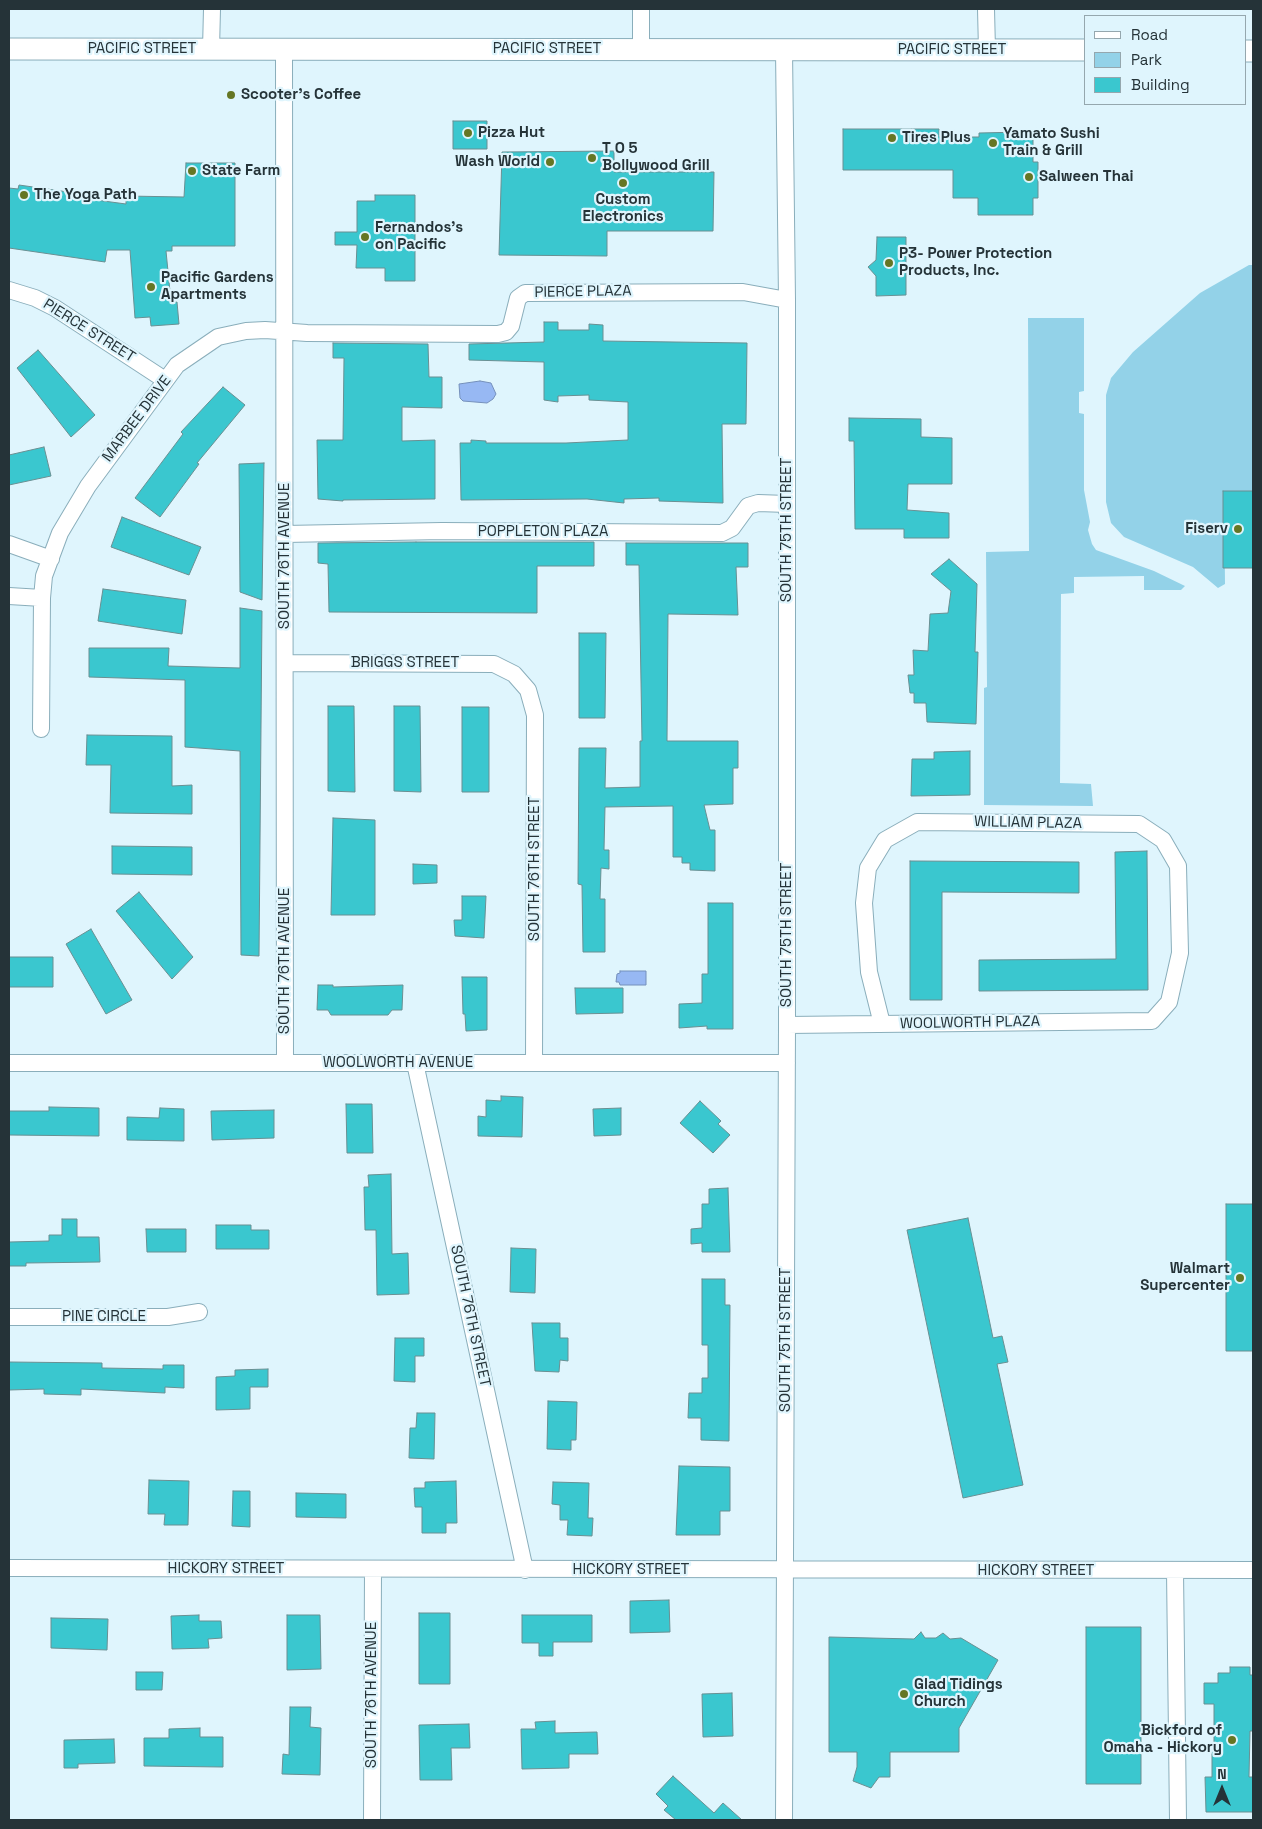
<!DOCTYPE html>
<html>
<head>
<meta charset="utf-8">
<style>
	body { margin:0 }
	#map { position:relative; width:1262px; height:1829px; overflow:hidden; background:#dff5fd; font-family:"Space Grotesk",sans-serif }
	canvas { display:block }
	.frame { position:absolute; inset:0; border:10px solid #253338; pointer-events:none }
	.legend { position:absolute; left:1084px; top:15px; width:162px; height:90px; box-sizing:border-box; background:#dff5fd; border:1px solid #95a7ae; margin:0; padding:6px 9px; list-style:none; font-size:15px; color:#253338 }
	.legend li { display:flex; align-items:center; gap:10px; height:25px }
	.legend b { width:25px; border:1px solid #95a7ae }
	.north { position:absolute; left:1197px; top:1764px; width:50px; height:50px; -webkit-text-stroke:4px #dff5fd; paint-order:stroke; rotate:0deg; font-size:14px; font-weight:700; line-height:20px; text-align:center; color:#253338 }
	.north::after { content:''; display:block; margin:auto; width:18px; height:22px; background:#253338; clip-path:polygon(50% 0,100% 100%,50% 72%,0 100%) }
</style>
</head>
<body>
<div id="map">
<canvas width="1262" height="1829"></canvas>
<div class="frame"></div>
<ul class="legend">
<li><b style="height:6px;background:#fff"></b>Road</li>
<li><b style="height:14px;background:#93d2e8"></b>Park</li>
<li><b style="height:14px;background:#3ac7cf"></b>Building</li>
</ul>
<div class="north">N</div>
</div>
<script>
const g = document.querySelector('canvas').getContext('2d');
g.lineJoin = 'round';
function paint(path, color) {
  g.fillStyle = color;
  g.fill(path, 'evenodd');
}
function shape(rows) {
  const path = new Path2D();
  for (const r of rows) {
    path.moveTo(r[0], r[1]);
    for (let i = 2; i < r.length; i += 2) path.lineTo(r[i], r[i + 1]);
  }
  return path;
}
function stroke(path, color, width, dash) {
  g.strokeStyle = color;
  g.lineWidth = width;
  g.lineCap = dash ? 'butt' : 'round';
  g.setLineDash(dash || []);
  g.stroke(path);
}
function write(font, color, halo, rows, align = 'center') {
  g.font = font + ' "Space Grotesk",sans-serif';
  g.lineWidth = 4.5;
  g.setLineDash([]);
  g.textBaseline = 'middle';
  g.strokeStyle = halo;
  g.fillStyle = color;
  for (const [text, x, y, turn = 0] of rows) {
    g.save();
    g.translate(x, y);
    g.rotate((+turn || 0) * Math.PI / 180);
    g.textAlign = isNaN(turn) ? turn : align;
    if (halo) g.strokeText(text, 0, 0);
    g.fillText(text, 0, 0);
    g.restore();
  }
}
const green = shape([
	[1249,265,1253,265,1253,491,1224,491,1225,584,1218,588,1193,567,1124,537,1111,523,1106,502,1106,395,1111,378,1133,352,1200,293],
	[1028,318,1084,318,1084,391,1079,392,1079,413,1084,414,1084,490,1090,522,1088,530,1092,544,1096,550,1154,571,1185,586,1181,590,1144,590,1144,576,1074,577,1074,593,1061,594,1060,783,1091,784,1093,806,984,805,984,688,987,687,986,552,1029,551]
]);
const water = shape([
	[480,381,491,383,496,394,493,399,487,403,463,401,460,398,459,384,480,381],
	[620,971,646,971,646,985,620,985,619,982,616,982,617,974,620,973,620,971]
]);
const building = shape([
	[453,121,487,121,487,149,453,149,453,121],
	[843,129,939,129,939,137,979,137,979,133,1023,132,1023,137,1033,137,1033,162,1038,162,1038,198,1033,198,1033,215,978,215,978,198,953,198,953,170,843,170,843,129],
	[614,151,614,172,714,172,713,231,607,231,607,256,499,255,502,152,614,151],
	[186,163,235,163,235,246,172,246,172,251,166,251,171,302,177,302,179,324,151,326,150,317,135,318,130,250,107,250,105,262,9,248,9,188,18,189,19,185,82,194,81,198,126,204,126,196,184,197,186,163],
	[375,195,415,195,415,281,385,281,385,268,356,268,357,245,335,245,335,232,357,232,357,201,375,201,375,195],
	[877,237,906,237,906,295,876,296,876,276,868,267,876,260,877,237],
	[544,322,558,322,558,330,589,330,589,324,603,325,603,341,747,343,746,424,722,424,723,503,659,501,659,498,624,499,624,503,587,499,461,500,460,443,471,443,471,440,486,441,486,443,566,443,628,440,628,402,589,400,589,395,558,396,558,402,544,400,544,362,469,360,469,344,544,342,544,322],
	[333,343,428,344,429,377,442,377,442,408,402,407,402,441,435,440,435,499,343,500,343,501,318,499,317,440,343,440,344,358,333,358,333,343],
	[38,350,95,415,71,437,17,368,38,350],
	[223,387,245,405,197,463,199,464,160,517,135,498,183,434,181,432,223,387],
	[849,418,921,419,921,437,952,438,952,484,908,484,907,510,949,513,949,538,904,538,904,529,855,529,854,441,849,441,849,418],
	[44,447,51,476,9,485,9,455,44,447],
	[264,463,262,600,240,592,239,464,264,463],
	[1223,491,1253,491,1253,568,1223,568,1223,491],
	[122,517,201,547,189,575,111,547,122,517],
	[416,542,594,542,594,566,537,566,537,613,329,612,328,564,318,563,318,543,416,542],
	[626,543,748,543,748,567,736,567,738,615,668,614,667,741,738,741,738,768,733,768,733,804,704,805,710,830,715,830,715,871,690,870,690,863,682,863,682,857,673,857,673,806,605,807,604,850,609,850,609,869,601,868,600,899,605,899,605,952,583,952,582,885,578,884,579,748,606,748,605,788,640,787,640,741,642,741,639,565,626,565,626,543],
	[949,559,977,584,975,652,978,652,976,724,927,722,926,703,914,703,914,693,910,693,908,675,914,675,913,650,928,651,930,614,948,613,951,591,931,574,949,559],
	[103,589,186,600,182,634,98,621,103,589],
	[240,608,262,611,259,956,241,955,240,751,185,747,185,680,89,677,89,648,169,648,168,666,240,668,240,608],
	[579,633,606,633,605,718,579,718,579,633],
	[328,706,354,706,355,792,328,791,328,706],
	[394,706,420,706,421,792,394,791,394,706],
	[462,707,489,707,489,792,462,792,462,707],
	[87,735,172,736,172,786,192,785,192,814,110,813,111,765,86,765,87,735],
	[970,751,970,795,911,796,912,759,934,759,934,752,970,751],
	[333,818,375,820,375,915,331,915,333,818],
	[112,846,192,847,192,875,112,874,112,846],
	[1147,851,1148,990,979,991,979,960,1116,959,1115,852,1147,851],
	[910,861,1079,862,1079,893,942,892,942,1000,910,1000,910,861],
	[413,864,437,865,437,883,413,884,413,864],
	[139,892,193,957,172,979,116,911,139,892],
	[462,896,486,896,484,938,455,936,454,920,462,920,462,896],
	[708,903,733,903,733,1029,707,1029,707,1026,679,1028,679,1004,702,1003,702,974,708,974,708,903],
	[91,929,132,1000,106,1014,66,944,91,929],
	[9,957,53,957,53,987,9,987,9,957],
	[462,977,487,977,487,1030,466,1031,465,1014,463,1014,462,977],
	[318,985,333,985,333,987,403,985,402,1010,392,1010,388,1015,331,1015,328,1010,317,1010,318,985],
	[575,988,623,988,623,1013,576,1014,575,988],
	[501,1096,523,1097,522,1137,478,1136,478,1116,486,1117,486,1100,501,1101,501,1096],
	[700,1101,721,1121,718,1124,730,1135,713,1153,680,1123,700,1101],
	[346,1104,372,1104,373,1153,347,1153,346,1104],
	[49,1107,99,1108,99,1136,9,1135,9,1111,49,1111,49,1107],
	[160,1108,184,1109,184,1141,127,1140,127,1117,159,1118,160,1108],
	[621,1108,621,1135,594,1136,593,1109,621,1108],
	[274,1110,274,1138,212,1140,211,1111,274,1110],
	[391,1174,392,1254,408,1253,409,1294,377,1295,376,1230,365,1230,364,1187,369,1187,368,1175,391,1174],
	[728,1188,730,1252,702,1252,702,1243,691,1244,691,1229,702,1228,702,1204,709,1204,709,1189,728,1188],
	[1226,1204,1253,1204,1253,1351,1226,1351,1226,1204],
	[968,1218,993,1338,1002,1336,1008,1362,997,1364,1023,1485,963,1498,907,1230,968,1218],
	[62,1219,77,1219,77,1237,99,1237,100,1262,26,1263,26,1266,9,1266,9,1242,49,1241,49,1235,62,1235,62,1219],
	[216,1225,251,1225,251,1230,269,1230,269,1249,216,1249,216,1225],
	[146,1229,186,1229,186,1252,147,1252,146,1229],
	[511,1248,536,1249,535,1293,510,1292,511,1248],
	[702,1279,725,1279,725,1305,730,1305,729,1441,701,1440,701,1418,688,1418,689,1393,702,1393,702,1378,708,1378,708,1345,702,1345,702,1279],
	[532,1323,560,1323,560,1338,568,1338,568,1361,560,1360,559,1372,535,1371,532,1323],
	[395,1338,424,1338,424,1356,415,1356,415,1382,394,1381,395,1338],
	[9,1362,102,1363,102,1368,163,1369,163,1365,184,1365,184,1388,165,1387,165,1393,81,1389,81,1395,44,1394,44,1389,9,1390,9,1362],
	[268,1369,268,1387,250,1387,250,1409,216,1410,216,1377,235,1376,235,1370,268,1369],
	[548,1401,577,1402,576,1440,571,1440,571,1450,547,1449,548,1401],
	[417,1413,435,1413,434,1459,409,1458,410,1428,416,1428,417,1413],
	[679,1466,730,1467,730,1511,720,1511,720,1535,676,1535,679,1466],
	[149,1480,189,1481,188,1525,164,1525,165,1514,148,1514,149,1480],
	[456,1481,457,1523,446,1523,446,1533,422,1533,422,1507,415,1507,414,1488,425,1488,425,1482,456,1481],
	[553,1482,589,1483,588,1518,593,1518,592,1536,567,1535,568,1520,560,1520,560,1505,552,1504,553,1482],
	[233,1491,250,1491,250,1527,232,1526,233,1491],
	[296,1493,346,1494,346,1518,296,1517,296,1493],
	[669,1600,670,1632,630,1633,630,1601,669,1600],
	[419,1613,450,1613,450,1684,419,1684,419,1613],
	[199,1615,199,1621,221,1621,222,1638,208,1639,209,1648,172,1649,171,1616,199,1615],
	[287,1615,320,1615,321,1669,287,1670,287,1615],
	[522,1615,592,1615,592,1642,553,1642,553,1656,539,1656,539,1643,522,1643,522,1615],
	[51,1618,108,1619,107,1650,51,1648,51,1618],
	[1086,1627,1141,1627,1141,1784,1086,1784,1086,1627],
	[921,1632,925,1638,936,1638,943,1633,950,1639,961,1638,998,1660,959,1728,959,1752,890,1752,890,1777,879,1777,871,1788,853,1781,857,1767,857,1752,829,1752,829,1637,914,1639,921,1632],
	[1230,1667,1250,1667,1250,1675,1253,1675,1253,1731,1250,1731,1249,1777,1253,1777,1253,1812,1206,1812,1205,1777,1212,1777,1212,1749,1214,1749,1214,1704,1204,1704,1204,1683,1218,1683,1218,1673,1230,1673,1230,1667],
	[136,1672,163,1672,162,1690,136,1690,136,1672],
	[732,1693,733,1736,703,1737,702,1694,732,1693],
	[290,1707,311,1707,310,1727,321,1728,320,1775,282,1774,283,1754,289,1755,290,1707],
	[555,1721,555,1733,597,1732,598,1754,569,1754,569,1768,522,1769,521,1729,536,1729,535,1722,555,1721],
	[469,1724,470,1748,451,1748,452,1780,420,1780,419,1725,469,1724],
	[200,1728,200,1737,223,1737,223,1767,144,1766,144,1738,169,1738,169,1729,200,1728],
	[114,1739,115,1763,78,1764,78,1768,64,1768,64,1740,114,1739],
	[673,1776,714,1813,723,1803,742,1820,676,1820,664,1810,668,1806,656,1794,673,1776]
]);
const minor = shape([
	[986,9,987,50],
	[211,49,212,9],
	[641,49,641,9],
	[284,50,285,1063],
	[9,290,35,298,55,308,165,380],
	[285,534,442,531,722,533,732,528,748,506,758,503,787,504],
	[9,544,51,559],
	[9,596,42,598],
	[285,663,494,664,514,674,528,690,535,715,534,1063],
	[41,729,42,598,44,576,60,533,88,486,177,365,218,337,246,331,265,330,307,333,498,334,506,332,511,326,518,298,525,293,743,292,787,300],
	[787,1025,1152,1021,1169,1002,1180,953,1178,866,1163,840,1139,824,917,822,885,840,868,868,864,903,869,972,882,1024],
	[9,1063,787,1063],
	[415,1063,525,1570],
	[9,1317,168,1317,199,1312],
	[9,1568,1253,1570],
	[1175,1571,1178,1820],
	[372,1820,373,1569],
	[784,1820,787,1025,787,300,784,50]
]);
const major = shape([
	[9,49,1086,50],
	[1246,51,1253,51]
]);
const markers = [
	[231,95,5,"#657624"],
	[468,133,5,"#657624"],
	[892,138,5,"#657624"],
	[993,143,5,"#657624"],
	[592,158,5,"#657624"],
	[550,162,5,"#657624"],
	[192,171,5,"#657624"],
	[1029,177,5,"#657624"],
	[623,183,5,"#657624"],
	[24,195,5,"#657624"],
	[365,237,5,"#657624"],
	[889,263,5,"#657624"],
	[151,287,5,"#657624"],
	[1238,529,5,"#657624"],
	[1240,1278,5,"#657624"],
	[904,1694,5,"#657624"],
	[1232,1740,5,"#657624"]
];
const streetNames = [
	["PACIFIC STREET",142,49],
	["PACIFIC STREET",547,49],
	["PACIFIC STREET",952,50],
	["PIERCE PLAZA",583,292,-1],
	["PIERCE STREET",89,331,32],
	["MARBEE DRIVE",137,419,-53],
	["SOUTH 75TH STREET",787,530,-90],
	["POPPLETON PLAZA",543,532],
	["SOUTH 76TH AVENUE",285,556,-90],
	["BRIGGS STREET",405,663],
	["WILLIAM PLAZA",1028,823,1],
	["SOUTH 76TH STREET",535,869,-90],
	["SOUTH 75TH STREET",787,935,-90],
	["SOUTH 76TH AVENUE",285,961,-90],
	["WOOLWORTH PLAZA",970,1023,-1],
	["WOOLWORTH AVENUE",398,1063],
	["SOUTH 76TH STREET",470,1316,78],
	["PINE CIRCLE",104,1317],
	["SOUTH 75TH STREET",786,1340,-90],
	["HICKORY STREET",226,1569],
	["HICKORY STREET",631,1570],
	["HICKORY STREET",1036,1571],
	["SOUTH 76TH AVENUE",372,1695,-90]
];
const poiNames = [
	["Scooter's Coffee",241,95],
	["Pizza Hut",478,133],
	["Yamato Sushi",1003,134],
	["Train & Grill",1003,151],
	["Tires Plus",902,138],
	["T O 5",602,149],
	["Bollywood Grill",602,166],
	["Wash World",540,162,"right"],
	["State Farm",202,171],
	["Salween Thai",1039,177],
	["The Yoga Path",34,195],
	["Custom",623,200,"center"],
	["Electronics",623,217,"center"],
	["Fernandos's",375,228],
	["on Pacific",375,245],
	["P3- Power Protection",899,254],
	["Products, Inc.",899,271],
	["Pacific Gardens",161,278],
	["Apartments",161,295],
	["Fiserv",1228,529,"right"],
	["Walmart",1230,1269,"right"],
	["Supercenter",1230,1286,"right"],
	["Glad Tidings",914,1685],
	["Church",914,1702],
	["Bickford of",1222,1731,"right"],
	["Omaha - Hickory",1222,1748,"right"]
];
paint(green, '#93d2e8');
paint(water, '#97b8f3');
stroke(water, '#7590bb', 1);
paint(building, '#3ac7cf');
stroke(building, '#698f92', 1);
stroke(minor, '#8aaebb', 18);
stroke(major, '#8aaebb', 23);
stroke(minor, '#fff', 16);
stroke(major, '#fff', 21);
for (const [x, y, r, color] of markers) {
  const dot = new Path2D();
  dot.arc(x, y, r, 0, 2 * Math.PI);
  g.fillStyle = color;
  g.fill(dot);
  stroke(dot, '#dff5fd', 2);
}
write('15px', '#253338', '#dff5fd', streetNames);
write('bold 15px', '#253338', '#dff5fd', poiNames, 'left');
</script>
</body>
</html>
